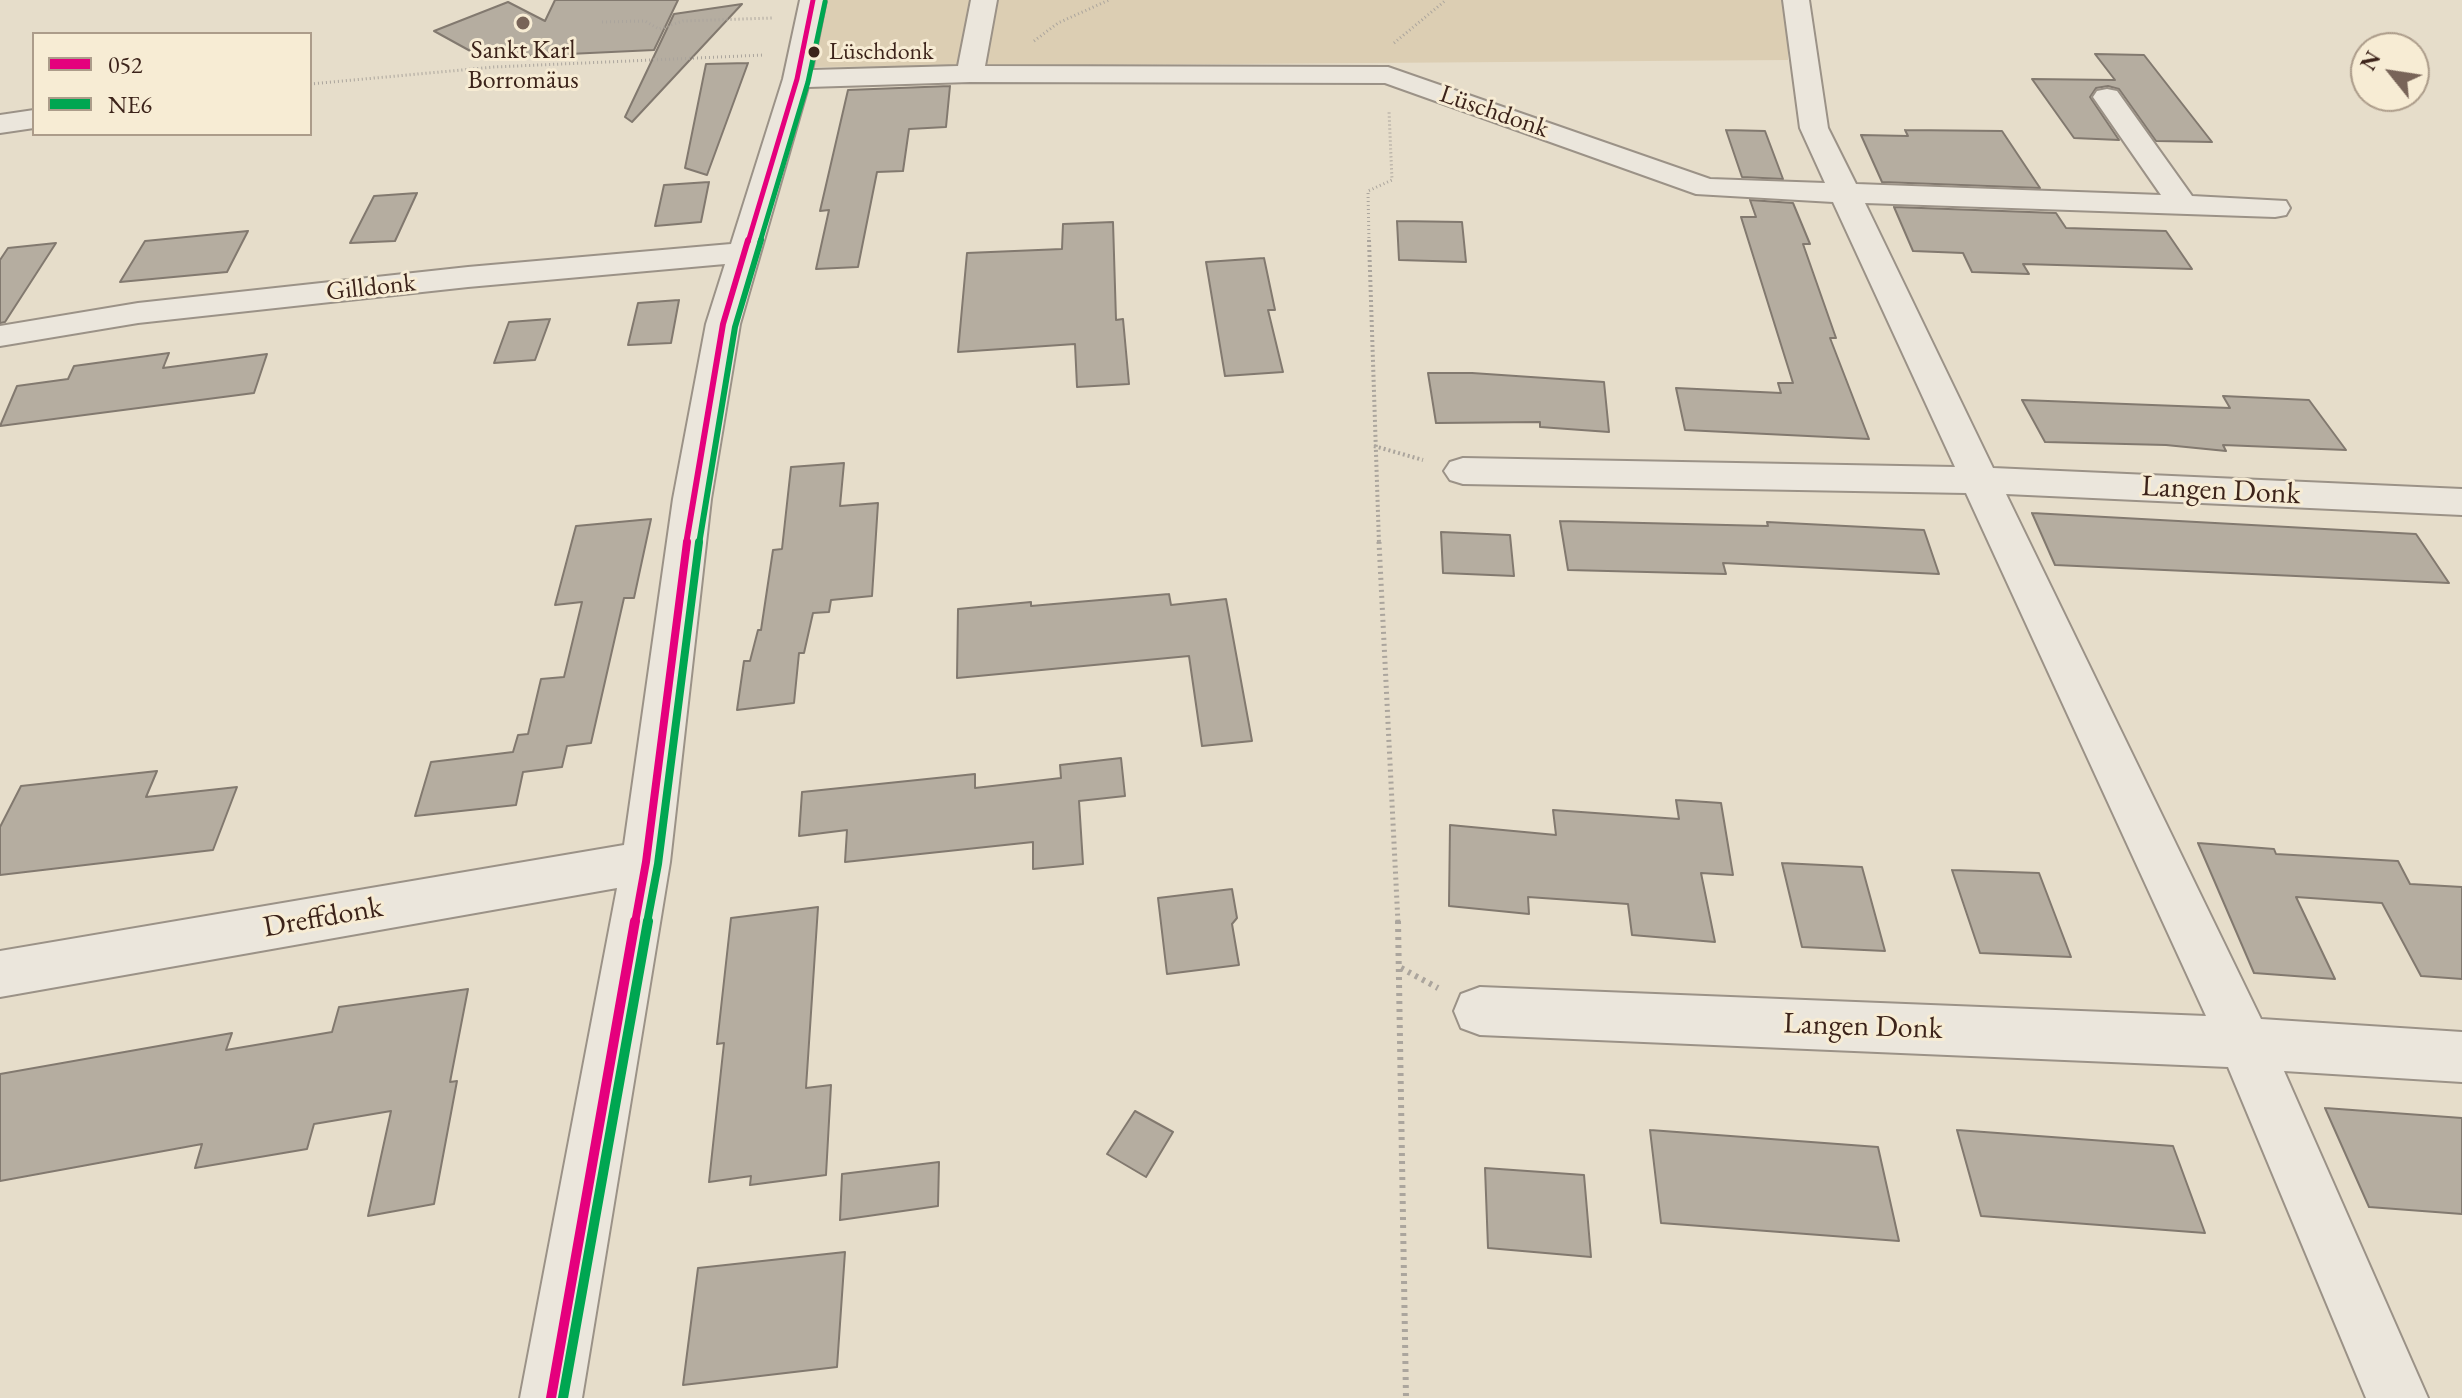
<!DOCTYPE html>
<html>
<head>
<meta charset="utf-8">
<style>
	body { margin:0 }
	#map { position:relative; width:2462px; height:1398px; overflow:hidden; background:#e6ddca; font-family:"EB Garamond",serif }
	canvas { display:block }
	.legend { position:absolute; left:32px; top:32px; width:280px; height:104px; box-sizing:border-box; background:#f7ecd4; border:2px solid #ac9c8a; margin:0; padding:10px 14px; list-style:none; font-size:24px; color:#3c231a }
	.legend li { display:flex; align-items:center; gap:16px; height:40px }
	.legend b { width:40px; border:2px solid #ac9c8a }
	.north { position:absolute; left:2350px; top:32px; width:80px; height:80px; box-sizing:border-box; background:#f7ecd4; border:2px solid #ac9c8a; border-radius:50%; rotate:300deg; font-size:22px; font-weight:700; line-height:32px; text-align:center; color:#3c231a }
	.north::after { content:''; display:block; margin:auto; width:28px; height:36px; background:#786458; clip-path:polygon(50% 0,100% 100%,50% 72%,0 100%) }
</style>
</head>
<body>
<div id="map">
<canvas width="2462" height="1398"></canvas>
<ul class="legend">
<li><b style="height:10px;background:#e5007d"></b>052</li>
<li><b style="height:10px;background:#00a651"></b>NE6</li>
</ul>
<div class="north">N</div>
</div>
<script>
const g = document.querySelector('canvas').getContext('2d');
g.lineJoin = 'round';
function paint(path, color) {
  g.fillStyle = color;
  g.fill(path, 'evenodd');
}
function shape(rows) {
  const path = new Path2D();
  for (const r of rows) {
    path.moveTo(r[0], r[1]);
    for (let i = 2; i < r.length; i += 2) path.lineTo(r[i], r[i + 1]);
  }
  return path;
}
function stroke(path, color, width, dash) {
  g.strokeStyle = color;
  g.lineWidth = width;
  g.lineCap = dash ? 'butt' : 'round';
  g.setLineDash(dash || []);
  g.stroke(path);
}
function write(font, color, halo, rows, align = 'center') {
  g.font = font + ' "EB Garamond",serif';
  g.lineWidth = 6;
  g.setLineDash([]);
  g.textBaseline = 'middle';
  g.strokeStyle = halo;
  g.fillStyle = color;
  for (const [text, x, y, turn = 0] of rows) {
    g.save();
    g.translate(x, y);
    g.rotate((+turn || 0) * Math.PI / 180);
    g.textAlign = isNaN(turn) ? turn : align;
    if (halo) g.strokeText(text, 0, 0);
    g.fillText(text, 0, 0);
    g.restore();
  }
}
const green = shape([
	[825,0,1788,0,1788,60,806,67]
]);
const building = shape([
	[555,0,678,0,654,50,483,58,434,31,508,2,545,21,555,0],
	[742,4,632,122,625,117,674,14,742,4],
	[2095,54,2144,55,2212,142,2156,141,2119,89,2108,86,2096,88,2090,97,2119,140,2074,138,2032,79,2115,80,2095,54],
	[748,63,707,175,685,168,706,64,748,63],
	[950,86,946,127,909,129,903,171,877,172,858,267,816,269,829,210,820,211,848,90,950,86],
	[1726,130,1765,131,1783,179,1742,177,1726,130],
	[1905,130,2002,131,2040,188,1882,182,1861,135,1908,136,1905,130],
	[709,182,701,222,655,226,664,185,709,182],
	[417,193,395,241,350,243,374,196,417,193],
	[1750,200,1793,203,1810,244,1803,244,1836,338,1830,338,1869,439,1685,430,1676,388,1781,393,1778,383,1793,383,1741,217,1756,217,1750,200],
	[1894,207,2056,213,2066,228,2166,231,2192,269,2023,264,2029,274,1972,272,1963,253,1913,251,1894,207],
	[1397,221,1462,222,1466,262,1399,260,1397,221],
	[1113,222,1116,320,1123,319,1129,384,1077,387,1075,344,958,352,967,253,1062,249,1063,224,1113,222],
	[248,231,227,272,120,282,145,241,248,231],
	[56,243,5,322,0,323,0,260,8,248,56,243],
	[1264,258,1275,310,1268,310,1283,372,1225,376,1206,262,1264,258],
	[679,300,671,343,628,345,638,303,679,300],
	[550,319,535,360,494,363,509,322,550,319],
	[169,353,163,368,267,354,254,393,0,426,17,386,68,379,74,366,169,353],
	[1428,373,1472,373,1604,382,1609,432,1540,427,1540,422,1436,423,1428,373],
	[2223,396,2309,400,2346,450,2223,445,2226,451,2166,445,2045,442,2022,400,2230,408,2223,396],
	[844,463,840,506,878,503,872,596,831,600,829,612,813,613,804,653,799,653,794,703,737,710,744,661,750,661,758,630,761,630,773,550,782,549,791,467,844,463],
	[2032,513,2416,534,2449,583,2055,565,2032,513],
	[651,519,634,598,624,598,591,743,567,746,562,767,523,772,516,805,415,816,431,762,513,752,518,735,528,734,541,679,564,677,582,602,555,605,576,526,651,519],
	[1560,521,1768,526,1767,522,1924,530,1939,574,1723,563,1726,574,1568,570,1560,521],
	[1441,532,1510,535,1514,576,1443,573,1441,532],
	[1169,594,1171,605,1226,599,1252,741,1202,746,1189,656,957,678,958,609,1031,602,1031,606,1169,594],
	[1121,758,1125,796,1079,801,1083,864,1033,869,1033,842,845,862,847,830,799,836,802,792,975,774,975,788,1061,778,1060,765,1121,758],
	[157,771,146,797,237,787,213,850,0,875,0,827,21,786,157,771],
	[1676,800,1721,803,1733,875,1701,873,1715,942,1632,935,1628,904,1528,897,1529,914,1449,906,1450,825,1556,835,1553,810,1679,819,1676,800],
	[2198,843,2274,849,2276,854,2398,861,2410,884,2462,887,2462,979,2421,976,2382,903,2296,897,2335,979,2254,973,2198,843],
	[1782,863,1862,867,1885,951,1802,947,1782,863],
	[1952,870,2039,873,2071,957,1980,953,1952,870],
	[1232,889,1237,918,1232,924,1239,965,1167,974,1158,898,1232,889],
	[818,907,806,1088,831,1085,826,1175,750,1185,751,1176,709,1182,724,1043,717,1044,731,918,818,907],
	[468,989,450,1082,457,1081,434,1204,368,1216,391,1111,314,1124,307,1149,195,1168,202,1144,0,1181,0,1074,232,1033,226,1050,332,1032,339,1007,468,989],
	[2325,1108,2462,1118,2462,1214,2369,1207,2325,1108],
	[1135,1111,1173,1132,1146,1177,1107,1154,1135,1111],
	[1650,1130,1878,1147,1899,1241,1661,1223,1650,1130],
	[1957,1130,2173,1146,2205,1233,1981,1216,1957,1130],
	[939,1162,938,1206,840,1220,842,1174,939,1162],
	[1485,1168,1584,1175,1591,1257,1488,1248,1485,1168],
	[845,1252,837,1367,683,1385,698,1268,845,1252]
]);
const pathFar3 = shape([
	[602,22,645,21,659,29,683,21,772,18],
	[1034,41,1058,23,1109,0],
	[1394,43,1446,0],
	[310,84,494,67,764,55],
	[1369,242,1368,191,1392,180,1389,111]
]);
const pathFar2 = shape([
	[1369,240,1379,544],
	[1374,446,1423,460]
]);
const pathFar1 = shape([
	[1379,542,1398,923]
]);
const path = shape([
	[1398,921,1406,1398],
	[1401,968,1438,988]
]);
const minor = shape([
	[800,0,826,0,812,70,958,66,971,0,997,0,985,66,1388,67,1710,179,1825,183,1800,128,1783,0,1809,0,1828,128,1856,184,2161,195,2093,97,2097,91,2107,89,2117,91,2192,196,2286,201,2290,208,2286,215,2275,217,1865,203,1993,468,2462,489,2462,515,2006,494,2261,1019,2462,1032,2462,1082,2284,1071,2428,1398,2366,1398,2228,1067,1480,1035,1461,1028,1454,1011,1461,994,1480,987,2206,1016,1966,493,1463,484,1450,480,1444,471,1450,462,1463,458,1955,467,1833,202,1696,194,1385,83,970,82,808,87,740,324,711,499,670,862,582,1398,520,1398,617,888,0,997,0,951,624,845,673,499,706,324,725,264,468,287,138,323,0,346,0,326,138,303,468,267,731,244,783,79,800,0],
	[34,110,34,128,0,133,0,115,34,110]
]);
const bus1Far3 = shape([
	[748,242,797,79,813,0]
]);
const bus1Far2 = shape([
	[686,544,723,324,748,240]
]);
const bus1Far1 = shape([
	[635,923,646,862,687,542]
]);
const bus1 = shape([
	[551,1398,635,921]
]);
const bus2Far3 = shape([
	[760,242,808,82,825,2]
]);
const bus2Far2 = shape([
	[699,544,735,327,761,240]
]);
const bus2Far1 = shape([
	[647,923,658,864,699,542]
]);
const bus2 = shape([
	[563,1398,648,921]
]);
const markers = [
	[523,23,8,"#786458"],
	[814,52,7,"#3c231a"]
];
const farBusnames = [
	["Lüschdonk",829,52]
];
const farPoinames = [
	["Sankt Karl",523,51],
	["Borromäus",523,81]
];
const farStreetnames = [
	["Lüschdonk",1494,112,19],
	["Gilldonk",371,288,-6]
];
const streetNames = [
	["Langen Donk",2221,491,3],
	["Dreffdonk",323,918,-10],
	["Langen Donk",1863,1027,2]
];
paint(green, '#dcceb3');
paint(building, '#b5ada0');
stroke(building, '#82796f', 2);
stroke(minor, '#9b9287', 4);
stroke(pathFar3, '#aba59d', 3, [1, 3]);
stroke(pathFar2, '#aba59d', 4, [2, 3]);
stroke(pathFar1, '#aba59d', 5, [2, 4]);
stroke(path, '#aba59d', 6, [3, 5]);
paint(minor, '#ebe6dc');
stroke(bus1Far3, '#e5007d', 5);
stroke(bus1Far2, '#e5007d', 6);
stroke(bus1Far1, '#e5007d', 8);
stroke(bus1, '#e5007d', 10);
stroke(bus2Far3, '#00a651', 5);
stroke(bus2Far2, '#00a651', 6);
stroke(bus2Far1, '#00a651', 8);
stroke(bus2, '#00a651', 10);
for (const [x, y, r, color] of markers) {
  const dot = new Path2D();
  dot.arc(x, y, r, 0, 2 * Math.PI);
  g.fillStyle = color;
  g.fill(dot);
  stroke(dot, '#f7ecd4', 3);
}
write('24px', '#3c231a', '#f7ecd4', farBusnames, 'left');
write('26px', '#3c231a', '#f7ecd4', farPoinames);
write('26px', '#3c231a', '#f7ecd4', farStreetnames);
write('30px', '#3c231a', '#f7ecd4', streetNames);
</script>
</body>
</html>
